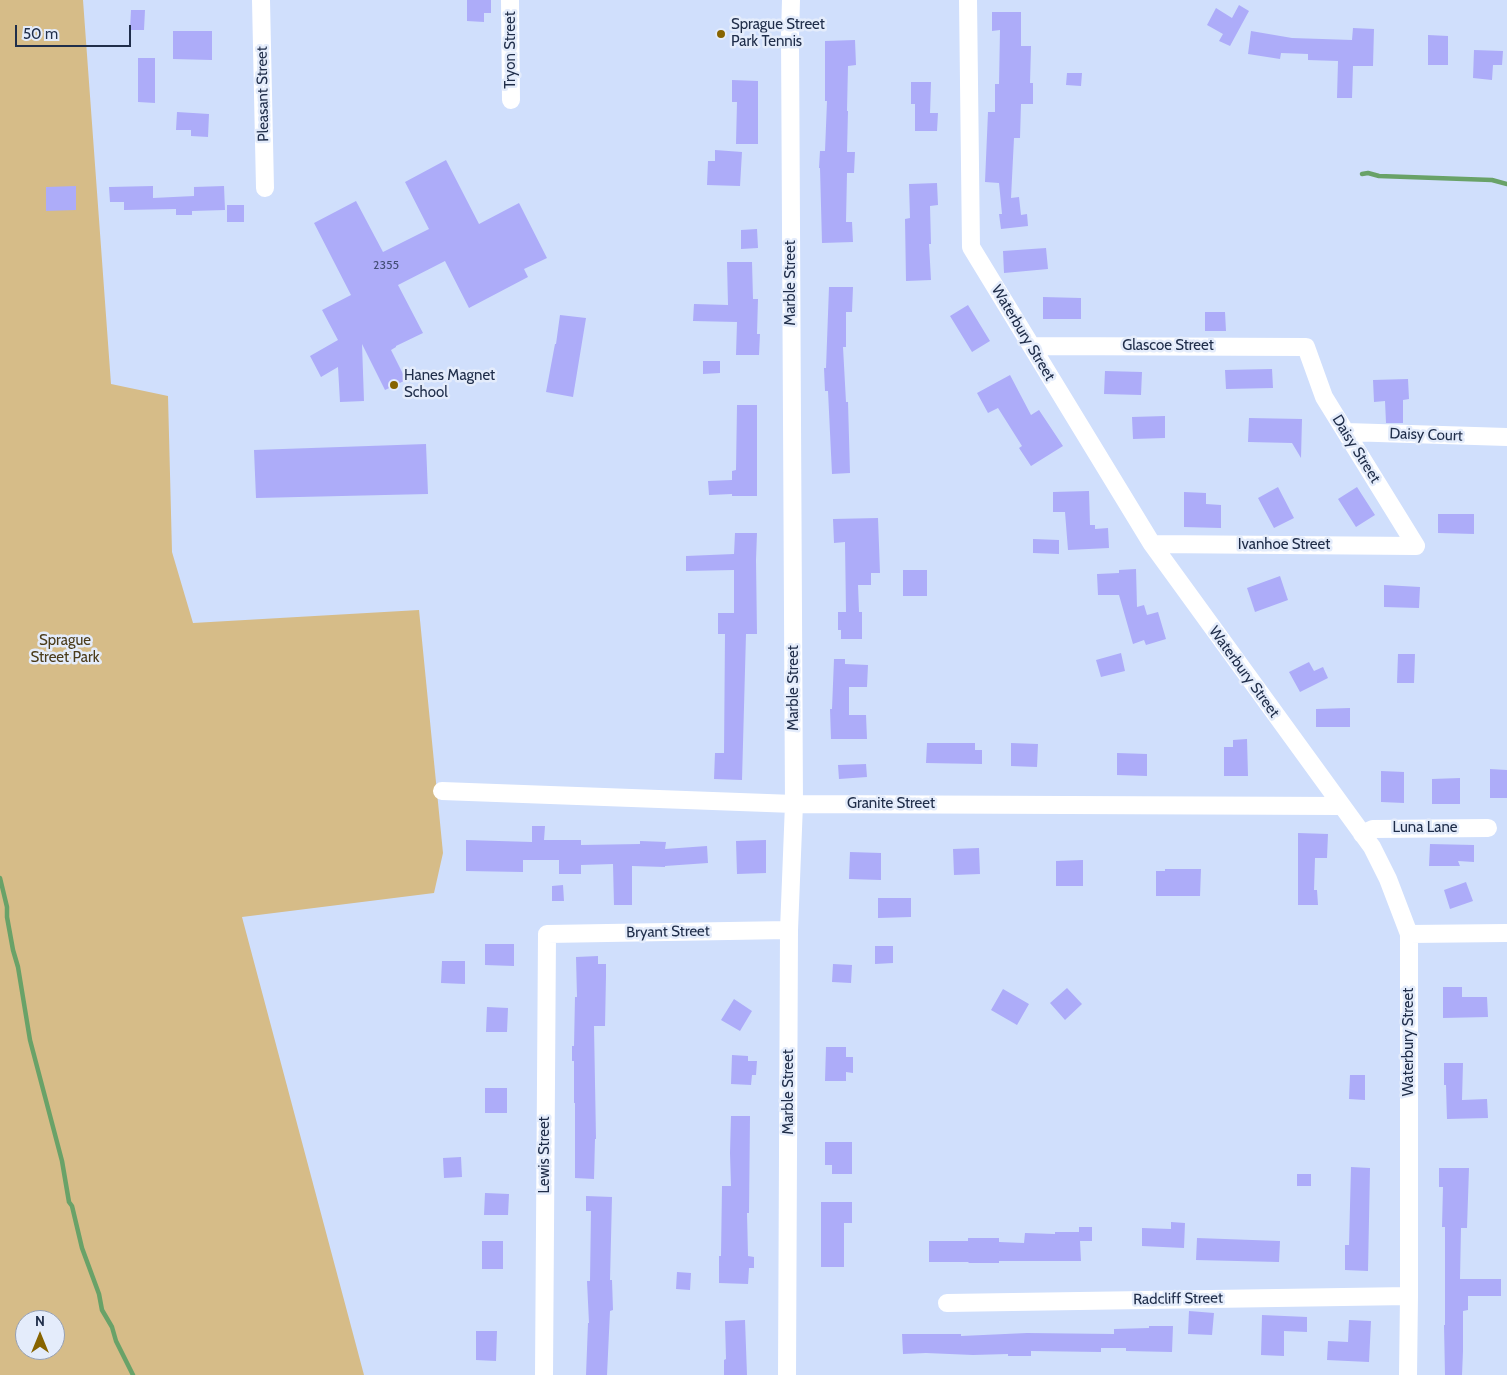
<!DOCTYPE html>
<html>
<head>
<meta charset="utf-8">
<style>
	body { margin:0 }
	#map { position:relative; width:1507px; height:1375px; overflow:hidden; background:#d0dffc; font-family:Cabin,sans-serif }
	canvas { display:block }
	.north { position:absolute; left:15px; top:1310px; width:50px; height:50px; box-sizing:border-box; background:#e4ecfb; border:1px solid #96a0b4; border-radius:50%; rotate:0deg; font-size:14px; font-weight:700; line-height:20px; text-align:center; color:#202e4a }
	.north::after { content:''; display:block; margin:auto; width:18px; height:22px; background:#876400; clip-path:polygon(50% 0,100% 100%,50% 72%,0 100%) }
	.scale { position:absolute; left:15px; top:25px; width:116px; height:22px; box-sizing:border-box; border:2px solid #202e4a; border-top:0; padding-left:6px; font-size:15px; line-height:18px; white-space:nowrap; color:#202e4a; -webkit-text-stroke:4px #e4ecfb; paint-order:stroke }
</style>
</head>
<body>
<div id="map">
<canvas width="1507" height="1375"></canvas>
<div class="north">N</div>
<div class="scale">50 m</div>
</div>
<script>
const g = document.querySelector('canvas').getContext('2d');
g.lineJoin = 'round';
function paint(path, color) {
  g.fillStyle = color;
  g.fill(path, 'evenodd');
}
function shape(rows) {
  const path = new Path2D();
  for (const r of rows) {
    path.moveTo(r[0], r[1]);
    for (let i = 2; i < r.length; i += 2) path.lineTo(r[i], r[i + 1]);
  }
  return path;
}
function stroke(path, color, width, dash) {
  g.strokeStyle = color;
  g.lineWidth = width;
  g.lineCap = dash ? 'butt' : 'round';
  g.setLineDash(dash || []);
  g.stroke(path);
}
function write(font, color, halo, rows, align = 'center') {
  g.font = font + ' Cabin,sans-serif';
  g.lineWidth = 5;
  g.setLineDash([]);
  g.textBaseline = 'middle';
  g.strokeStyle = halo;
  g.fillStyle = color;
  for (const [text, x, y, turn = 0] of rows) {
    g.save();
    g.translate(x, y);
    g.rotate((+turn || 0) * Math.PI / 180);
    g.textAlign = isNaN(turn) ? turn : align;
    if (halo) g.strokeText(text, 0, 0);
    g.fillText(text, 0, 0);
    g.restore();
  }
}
const green = shape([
	[0,0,83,0,111,384,168,396,172,552,193,623,419,610,443,853,434,893,242,917,364,1375,0,1375],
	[25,1320,55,1320,55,1350,25,1350]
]);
const stream = shape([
	[1362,174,1368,173,1379,176,1492,180,1507,184],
	[0,878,7,907,7,917,13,950,18,967,30,1040,62,1161,69,1202,72,1206,82,1248,99,1294,102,1310,112,1327,116,1341,133,1375]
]);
const building = shape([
	[467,0,491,0,491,13,484,13,484,22,467,21],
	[1239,5,1249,11,1230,46,1219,41,1223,34,1207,25,1216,8,1232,18],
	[131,10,145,10,144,30,130,30],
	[992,12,1021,12,1021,46,1031,46,1030,83,1033,83,1033,104,1021,104,1020,138,1014,138,1011,198,1019,197,1021,215,1027,214,1028,226,1001,229,999,214,1002,214,999,183,985,182,988,112,995,112,995,84,999,84,1000,30,992,31],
	[1353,28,1374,29,1373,66,1353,66,1352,98,1337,98,1338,61,1308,60,1308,54,1281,53,1280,59,1248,54,1251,31,1292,38,1352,40],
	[173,31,212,31,212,60,173,59],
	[1428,35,1448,36,1448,65,1428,65],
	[855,40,856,65,848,66,847,111,848,111,847,152,855,152,854,173,847,173,846,222,852,222,853,242,822,243,820,168,819,168,820,151,825,151,827,101,825,101,825,41],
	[1474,50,1503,51,1502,65,1493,65,1492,80,1473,78],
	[138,58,155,58,155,103,138,102],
	[1067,73,1082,73,1081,86,1066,85],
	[732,80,758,81,758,144,736,144,737,102,732,102],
	[911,82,931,82,930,113,938,113,937,131,915,131,915,104,911,104],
	[177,112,209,114,208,137,191,136,191,130,176,130],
	[715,150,742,152,740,186,707,185,708,161,715,161],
	[446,160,479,224,519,203,547,258,524,269,528,277,469,308,445,261,398,285,423,333,396,346,396,347,391,350,406,380,385,390,362,344,364,401,340,402,338,367,321,377,310,356,338,340,322,310,351,295,314,223,356,201,383,252,429,229,405,182],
	[937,183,938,205,930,206,931,244,929,244,931,280,906,281,905,219,910,218,909,184],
	[76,186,76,210,46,211,46,187],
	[153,186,153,198,194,196,194,187,224,186,225,210,192,211,192,215,176,215,176,209,124,210,124,202,110,202,109,187],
	[227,205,244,205,244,222,227,222],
	[757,229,758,248,741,249,741,230],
	[1046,248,1048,269,1004,273,1003,251],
	[727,262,752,262,753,299,758,299,757,334,760,334,759,355,736,355,737,322,693,321,694,304,728,305],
	[829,287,853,287,852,312,846,312,846,347,843,347,846,402,848,402,850,473,832,474,828,391,825,391,824,368,826,368],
	[1043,297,1081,298,1081,319,1043,319],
	[968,305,990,341,972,352,950,316],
	[1205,312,1225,312,1226,331,1205,331],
	[560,315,586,318,573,397,546,392,555,344,556,344],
	[703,361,720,361,720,373,703,374],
	[1272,369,1273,388,1226,389,1225,370],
	[1105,371,1142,372,1141,395,1104,394],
	[1010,375,1031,415,1039,410,1063,446,1031,466,1019,448,1022,446,998,408,988,413,977,393],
	[1408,379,1409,399,1403,400,1403,423,1386,423,1385,401,1374,402,1373,380],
	[737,405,757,405,757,496,732,496,732,494,709,495,708,481,732,480,732,471,736,470],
	[1165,416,1165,438,1133,439,1132,417],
	[1249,418,1302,419,1301,458,1292,443,1248,442],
	[426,444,428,494,256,498,254,450],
	[1278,487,1294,518,1274,528,1258,498],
	[1357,487,1375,515,1356,527,1338,499],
	[1089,491,1090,525,1095,525,1095,529,1108,528,1109,548,1068,550,1065,512,1053,512,1053,492],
	[1184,492,1206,493,1206,504,1221,505,1221,528,1184,527],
	[1438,514,1474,514,1474,534,1438,533],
	[878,518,880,573,871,573,871,585,858,585,859,612,862,612,862,639,841,639,841,630,838,630,838,612,846,612,845,542,834,543,833,519],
	[735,533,757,533,756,560,757,634,746,634,742,780,714,779,715,753,724,753,725,634,718,634,718,613,734,613,734,570,686,571,686,556,734,554],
	[1033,539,1059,540,1059,554,1033,553],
	[1136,569,1137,607,1144,605,1147,615,1158,612,1166,639,1146,645,1144,640,1133,644,1119,595,1098,595,1097,574,1119,573,1119,570],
	[903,570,927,570,927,596,903,596],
	[1280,576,1288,600,1255,612,1247,588],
	[1384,585,1420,587,1419,608,1384,607],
	[1121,653,1125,671,1101,677,1096,660],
	[1398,654,1415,654,1414,683,1397,683],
	[834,659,845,659,845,664,868,665,867,687,849,687,849,715,866,715,867,739,831,739,830,709,832,709],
	[1309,662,1314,671,1323,667,1328,678,1300,692,1289,672],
	[1350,708,1350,727,1316,727,1316,709],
	[1247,739,1248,776,1224,776,1224,747,1233,747,1233,740],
	[927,743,975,743,975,750,982,750,982,764,926,763],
	[1011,743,1038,744,1037,767,1011,766],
	[1117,753,1147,754,1147,776,1117,775],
	[866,764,867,777,839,779,838,765],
	[1490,769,1507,770,1507,798,1490,798],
	[1381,771,1404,772,1404,803,1381,802],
	[1460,778,1460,804,1432,804,1432,779],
	[532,826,545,826,544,840,581,840,581,845,640,844,640,841,666,842,665,849,707,846,708,863,665,866,665,867,632,866,632,905,614,905,613,864,581,865,581,874,559,874,559,860,523,860,523,872,466,871,466,840,532,842],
	[1298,833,1328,834,1327,858,1315,858,1314,890,1317,890,1318,905,1298,905],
	[766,840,766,873,737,874,736,841],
	[1430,844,1474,845,1474,862,1458,861,1460,866,1429,866],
	[979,848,980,874,954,875,953,849],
	[850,852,881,853,881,880,849,879],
	[1083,860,1083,886,1056,886,1056,861],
	[1165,869,1201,869,1200,896,1156,896,1156,871,1165,871],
	[1466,882,1473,901,1450,909,1444,890],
	[563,885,564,901,552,901,552,886],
	[878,898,911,898,911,917,878,918],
	[485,944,514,944,514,966,485,965],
	[875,946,893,946,893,963,875,964],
	[598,956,598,964,606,964,606,976,605,1026,594,1026,596,1139,595,1139,594,1179,575,1178,575,1103,574,1103,574,1061,572,1061,572,1046,574,1046,575,997,577,997,576,957],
	[442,961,465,961,465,984,441,983],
	[833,964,852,965,851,983,832,982],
	[1443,987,1462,987,1462,997,1487,997,1488,1017,1443,1018],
	[1067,988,1082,1004,1065,1020,1050,1003],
	[1003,989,1029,1004,1017,1025,991,1010],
	[734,999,752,1011,740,1031,721,1020],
	[487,1007,508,1008,507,1032,486,1032],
	[826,1047,846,1047,846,1057,853,1057,853,1073,846,1072,846,1081,825,1081],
	[732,1055,748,1056,748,1061,757,1061,756,1075,752,1075,751,1085,731,1084],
	[1444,1063,1463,1063,1462,1100,1487,1099,1488,1118,1447,1119,1446,1085,1444,1085],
	[1350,1075,1365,1075,1365,1100,1349,1099],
	[485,1088,507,1088,507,1113,485,1113],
	[731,1116,750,1116,749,1213,747,1213,748,1256,754,1257,754,1268,749,1268,748,1284,719,1283,719,1256,721,1256,722,1186,731,1186,730,1153],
	[825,1142,852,1142,852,1174,832,1174,832,1165,825,1165],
	[461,1157,462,1177,444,1178,443,1158],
	[1351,1167,1370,1168,1368,1271,1345,1270,1345,1245,1349,1245],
	[1439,1168,1469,1168,1467,1228,1461,1228,1460,1279,1501,1279,1501,1296,1468,1296,1468,1310,1463,1311,1463,1351,1462,1375,1445,1375,1444,1325,1445,1325,1445,1227,1442,1227,1443,1187,1439,1187],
	[1297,1174,1311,1174,1311,1186,1297,1186],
	[485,1193,509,1194,508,1215,484,1215],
	[586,1196,612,1197,610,1280,612,1280,613,1310,610,1311,607,1375,586,1375,588,1323,589,1323,587,1281,590,1281,591,1211,586,1211],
	[821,1202,852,1202,852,1223,844,1223,844,1267,821,1267],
	[1171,1222,1185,1223,1184,1248,1142,1246,1142,1228,1171,1229],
	[1079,1227,1092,1227,1092,1241,1080,1241,1081,1261,999,1261,999,1263,969,1263,968,1262,929,1262,929,1241,968,1241,968,1238,999,1238,999,1242,1024,1243,1025,1233,1055,1234,1055,1232,1079,1232],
	[1197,1238,1280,1241,1279,1262,1196,1260],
	[482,1241,503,1241,503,1269,482,1269],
	[677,1272,691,1273,690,1290,676,1289],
	[1189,1311,1214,1313,1212,1335,1188,1334],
	[1262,1315,1307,1317,1307,1332,1284,1331,1284,1356,1261,1355],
	[745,1320,747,1375,724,1375,724,1360,726,1359,725,1321],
	[1349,1320,1371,1321,1369,1362,1327,1360,1328,1341,1348,1342],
	[1149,1326,1173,1326,1172,1352,1126,1351,1126,1348,1101,1348,1101,1352,1031,1351,1031,1356,1008,1356,1008,1354,973,1355,926,1353,903,1354,902,1334,961,1334,961,1336,1027,1333,1114,1334,1114,1329,1149,1328],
	[476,1331,497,1331,496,1361,476,1360]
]);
const minor = shape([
	[261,0,265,188],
	[510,0,511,100],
	[968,0,971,247,1152,544,1372,847,1388,879,1409,934,1409,1296,1408,1375],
	[1031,346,1306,347,1324,397,1416,546],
	[1346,432,1507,437],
	[1152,544,1416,546],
	[442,791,794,804,1341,806],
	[1362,834,1373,829,1488,828],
	[1409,934,1507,933],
	[947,1303,1409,1296],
	[544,1375,547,934,789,930],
	[787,1375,789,930,794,804,790,35,791,0]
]);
const markers = [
	[721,34,5,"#876400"],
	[394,385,5,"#876400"]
];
const numberNames = [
	["2355",386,265]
];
const poiNames = [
	["Sprague Street",731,25],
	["Park Tennis",731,42],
	["Hanes Magnet",404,376],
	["School",404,393]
];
const streetNames = [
	["Tryon Street",511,50,-90],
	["Pleasant Street",263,94,-91],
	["Marble Street",791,283,-90],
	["Waterbury Street",1023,333,59],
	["Glascoe Street",1168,346],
	["Daisy Court",1426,435,2],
	["Daisy Street",1356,449,58],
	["Ivanhoe Street",1284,545],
	["Waterbury Street",1244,672,54],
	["Marble Street",794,688,-90],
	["Granite Street",891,804],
	["Luna Lane",1425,828],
	["Bryant Street",668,932,-1],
	["Waterbury Street",1409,1042,-90],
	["Marble Street",789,1092,-90],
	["Lewis Street",545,1155,-90],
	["Radcliff Street",1178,1299,-1]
];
const parkNames = [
	["Sprague",65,641],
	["Street Park",65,658]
];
paint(green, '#d6bc88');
stroke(stream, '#69a268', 4.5);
paint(building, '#adacf9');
stroke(minor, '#fff', 18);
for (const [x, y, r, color] of markers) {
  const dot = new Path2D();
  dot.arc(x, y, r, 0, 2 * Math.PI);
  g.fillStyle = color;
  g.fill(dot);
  stroke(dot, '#e4ecfb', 2);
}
write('12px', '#434e76', null, numberNames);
write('15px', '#202e4a', '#e4ecfb', poiNames, 'left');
write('15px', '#202e4a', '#e4ecfb', streetNames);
write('15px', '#4a3b1a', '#e4ecfb', parkNames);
</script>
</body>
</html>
